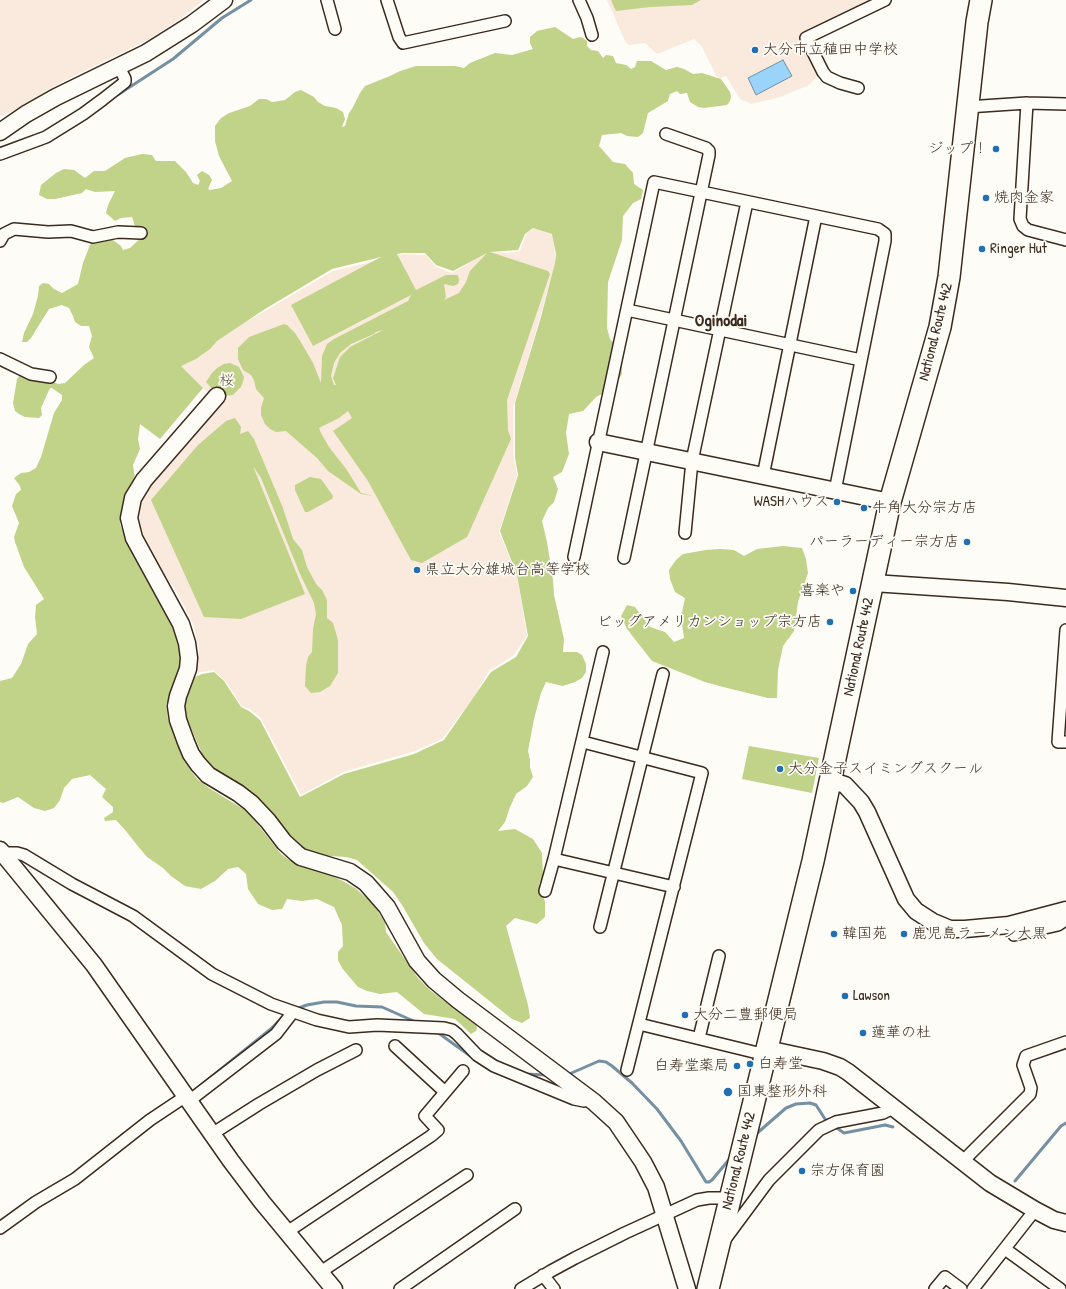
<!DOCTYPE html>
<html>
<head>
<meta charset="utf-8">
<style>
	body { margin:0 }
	canvas { display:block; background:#fdfcf7 }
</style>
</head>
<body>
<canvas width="1066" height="1289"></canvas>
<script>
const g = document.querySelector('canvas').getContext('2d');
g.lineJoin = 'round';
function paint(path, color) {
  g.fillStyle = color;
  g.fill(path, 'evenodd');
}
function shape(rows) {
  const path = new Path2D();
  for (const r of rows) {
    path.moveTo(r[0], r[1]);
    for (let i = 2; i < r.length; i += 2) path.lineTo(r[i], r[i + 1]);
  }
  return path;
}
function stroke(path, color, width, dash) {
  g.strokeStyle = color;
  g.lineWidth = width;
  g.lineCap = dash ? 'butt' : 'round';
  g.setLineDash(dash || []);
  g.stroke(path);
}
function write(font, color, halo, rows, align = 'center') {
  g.font = font + ' "Patrick Hand","Klee One",sans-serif';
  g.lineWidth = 3.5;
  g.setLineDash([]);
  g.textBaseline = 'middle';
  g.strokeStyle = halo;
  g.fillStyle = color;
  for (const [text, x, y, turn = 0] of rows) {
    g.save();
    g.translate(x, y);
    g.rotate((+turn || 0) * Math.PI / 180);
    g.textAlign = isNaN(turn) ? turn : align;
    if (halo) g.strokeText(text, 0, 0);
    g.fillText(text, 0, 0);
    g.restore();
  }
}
const built = shape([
	[0,0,204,0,181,18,151,38,60,83,11,112,0,116],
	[607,0,878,0,799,38,818,74,818,76,809,85,780,97,751,104,740,99,726,76,721,78,717,77,702,47,694,39,657,54,645,43,629,45,625,41],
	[534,228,553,235,555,255,555,264,541,314,513,408,514,458,517,475,499,532,517,575,527,636,514,655,489,671,472,700,442,739,415,751,343,772,301,795,261,718,250,709,242,707,227,683,213,670,196,673,199,649,194,626,177,592,142,544,136,522,138,505,144,492,217,402,179,364,212,342,333,271,404,254,426,255,436,267,452,273,488,252,507,253,520,251,526,234]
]);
const green = shape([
	[611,0,701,0,692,5,650,7,616,11],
	[555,27,573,39,580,37,583,38,587,41,587,46,591,50,598,51,603,58,606,55,613,56,616,63,626,65,631,69,635,67,637,61,651,61,666,70,677,67,684,69,693,74,702,73,721,79,730,92,731,97,730,101,727,105,704,108,698,107,690,102,687,93,680,94,677,91,670,94,668,101,648,113,643,133,638,137,627,136,621,133,602,135,599,146,613,162,625,164,633,173,634,184,643,190,641,199,633,203,623,216,622,240,608,282,607,328,610,339,621,351,622,374,613,388,596,397,583,411,569,414,566,433,569,454,562,472,553,477,558,489,554,502,548,508,542,521,547,542,553,580,554,595,564,639,563,652,577,652,582,655,586,664,586,672,582,678,575,682,563,686,546,682,541,693,534,719,528,751,530,760,530,767,533,777,527,786,516,794,510,807,505,822,498,831,515,829,533,839,542,853,543,875,539,884,545,902,545,917,537,924,515,918,506,926,528,1005,530,1018,522,1023,512,1019,437,959,424,943,402,905,393,892,357,860,346,857,317,855,298,852,219,777,215,770,208,763,203,756,185,714,185,700,195,677,202,674,214,672,224,681,241,707,249,711,260,720,300,797,344,774,414,754,444,740,491,672,516,657,528,636,517,575,500,531,518,475,515,457,515,403,541,317,555,263,556,254,552,234,533,228,525,234,518,250,490,252,548,271,550,274,507,400,508,430,511,439,467,537,422,563,411,560,368,481,333,431,352,418,348,411,339,418,319,428,321,433,329,447,347,470,361,493,374,496,361,494,328,471,317,458,286,431,276,432,270,429,265,424,261,415,261,408,264,398,256,389,254,380,251,375,243,370,238,359,238,348,249,337,284,324,287,325,295,333,302,344,313,363,321,383,322,356,327,344,334,339,408,301,411,295,313,346,291,305,381,257,332,269,265,309,217,341,210,349,196,359,181,366,203,388,160,439,140,424,138,439,140,449,133,465,135,479,123,508,120,524,128,546,157,599,178,629,182,644,180,664,172,694,166,704,168,719,184,761,197,779,209,788,248,812,281,854,289,860,302,866,323,872,343,881,355,888,370,901,377,910,385,923,386,932,418,978,431,991,476,1025,477,1028,476,1031,471,1034,455,1019,424,1014,397,992,380,994,367,991,358,987,342,968,338,960,338,952,343,946,342,925,334,907,317,899,302,901,287,899,282,909,272,910,258,904,248,889,246,874,238,867,228,869,215,881,201,889,185,886,171,876,163,868,147,857,137,845,126,831,116,820,105,821,104,818,113,812,113,807,102,797,106,789,90,775,72,779,64,788,60,800,54,808,45,811,34,808,18,797,3,803,0,802,0,681,12,678,21,664,28,644,37,634,35,617,36,605,44,599,24,567,15,542,14,537,19,523,12,506,16,494,21,490,20,486,14,478,21,473,29,472,36,468,41,457,54,413,62,400,62,395,52,388,50,388,41,408,42,415,39,418,25,417,19,414,15,411,13,403,17,379,21,373,43,377,58,384,65,383,84,365,94,358,89,347,92,336,89,326,81,326,75,322,73,316,69,308,62,305,49,309,31,338,27,342,22,342,24,333,33,314,38,296,39,286,43,283,49,284,54,289,62,293,78,284,83,263,90,245,96,239,113,240,121,246,123,250,130,248,145,234,136,229,132,217,121,218,115,221,106,213,108,205,115,191,95,192,86,189,82,193,55,199,47,199,39,195,41,185,56,173,64,169,74,170,85,178,94,171,105,171,125,158,142,154,152,155,156,161,175,161,186,172,193,183,198,185,200,181,197,175,202,171,209,175,212,180,208,189,210,190,221,188,232,181,219,156,215,141,215,126,221,118,229,113,250,106,259,99,266,99,272,102,285,100,295,92,301,90,314,97,318,102,325,106,336,108,343,112,345,119,342,127,345,126,349,113,352,109,360,93,365,86,390,76,400,71,416,66,455,66,464,68,470,63,495,53,512,55,533,49,530,43,530,37,537,31],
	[402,253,425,253,436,265,453,271,487,253,470,271,466,282,459,293,444,300,446,297,444,284,453,286,458,284,459,280,458,275,446,275,416,290,397,254],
	[383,330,350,347,340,357,333,378,336,385,334,385,331,376,334,363,340,353,351,344,374,334,376,332],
	[230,363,239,367,244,377,243,382,241,387,233,395,223,396,214,391,206,382,212,373,217,368,224,364],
	[235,418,241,427,240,434,248,431,254,439,283,508,293,539,302,550,307,567,316,584,322,590,327,600,327,618,333,623,338,640,338,673,330,686,320,692,311,693,305,686,306,666,308,657,312,652,313,629,316,614,314,603,300,574,261,478,253,466,305,594,241,619,204,617,151,500,198,445,226,421],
	[310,477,321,479,333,496,332,499,308,512,305,512,295,490,295,485],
	[783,546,802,548,806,559,808,573,798,602,794,631,783,646,778,670,777,698,768,698,723,687,705,682,652,661,627,629,621,616,627,605,635,607,650,627,665,632,674,642,684,638,681,617,685,598,675,592,670,579,669,570,676,560,683,554,706,550,720,549,734,550,744,556,757,549],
	[749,746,819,758,812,793,742,779]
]);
const water = shape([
	[783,60,792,76,756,95,748,78,783,60]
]);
const stream = shape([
	[119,94,173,59,222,18,251,0],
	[296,1009,307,1005,324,1002,337,1002,356,1006,382,1007,418,1023],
	[437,1032,473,1058],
	[525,1074,547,1075],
	[567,1075,599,1061,606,1062,612,1066,632,1083,657,1109,681,1141,706,1182,709,1182,712,1180,732,1156],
	[200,1086,272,1028,287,1012],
	[834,1126,844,1133,885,1125,893,1127],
	[755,1135,786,1108,796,1104,810,1103,816,1105,825,1119,830,1122],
	[1015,1181,1061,1126,1066,1123]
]);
const street = shape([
	[327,0,335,29],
	[387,0,399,37,403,43,505,21],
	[579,0,587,18,592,35],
	[858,88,840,83,827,77,823,72,806,38,885,0],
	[1027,103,1020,219,1023,226,1028,230,1066,240],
	[967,107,1027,103,1066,104],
	[0,154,46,137,83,114,102,100,125,82,125,79,119,67],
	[0,241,4,234,14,229,48,232,71,231,93,237,118,232,141,233],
	[627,310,861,360],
	[0,359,31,374,50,377],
	[763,476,816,216],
	[685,533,692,461,747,202],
	[574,557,654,182,878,229,885,234,885,241,835,491],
	[624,558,709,155,709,151,706,148,666,134],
	[1066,630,1058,742,1066,742],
	[583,742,702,773,627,1070],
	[3,853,17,853,24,855,72,884,133,916,212,974,271,1004,317,1020,349,1027,377,1025,444,1028,452,1030,457,1034,477,1055,494,1066,574,1099,584,1101,587,1097],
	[554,859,674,887],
	[545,891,554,859,603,652],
	[600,927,663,674],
	[1014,935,1058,925,1064,921,1066,916],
	[639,1024,766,1055],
	[699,1038,719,956],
	[395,1046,445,1092],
	[189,1101,276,1034,293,1012],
	[212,1134,259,1104,317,1070,356,1050],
	[962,1162,1030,1094,1031,1088,1023,1065,1026,1056,1066,1042],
	[0,1228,36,1202,75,1179,150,1120,186,1096],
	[287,1232,431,1136,438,1130,425,1116,463,1071],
	[726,1238,769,1180,819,1130,836,1122,883,1113,889,1110,892,1107],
	[1005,1249,1060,1289],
	[319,1273,467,1175],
	[543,1275,554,1289],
	[400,1289,515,1209],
	[521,1289,551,1271,575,1258,625,1233,697,1200,709,1198,730,1198],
	[935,1289,945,1277,961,1289],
	[973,1289,1035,1210]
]);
const secondary = shape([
	[0,132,26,114,56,97,146,53,192,24,224,0],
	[217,396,144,480,133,498,129,518,134,538,181,624,187,643,189,658,188,669,178,696,176,706,178,720,186,742,191,754,198,764,208,775,238,793,251,803,268,821,284,842,296,853,301,857,350,872,366,883,387,907,417,961,434,980,458,1000,594,1102,616,1122,643,1162,656,1187,687,1289],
	[598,442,890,502],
	[873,583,1008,592,1066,598],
	[830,780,845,785,861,802,867,812,906,899,916,911,933,922,950,929,965,929,1009,925,1066,910],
	[0,850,94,965,231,1161,262,1202,334,1289],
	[767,1049,823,1061,840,1067,848,1072,990,1183,1035,1210,1054,1220,1066,1223]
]);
const highway = shape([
	[708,1289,813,861,890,502,940,327,949,277,977,22,981,0]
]);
const markers = [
	[755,50,4,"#1f6fb2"],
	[996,149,4,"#1f6fb2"],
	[986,198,4,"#1f6fb2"],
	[982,249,4,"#1f6fb2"],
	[837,502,4,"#1f6fb2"],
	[864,508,4,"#1f6fb2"],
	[967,542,4,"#1f6fb2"],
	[417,570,4,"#1f6fb2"],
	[853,591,4,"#1f6fb2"],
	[830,622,4,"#1f6fb2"],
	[780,769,4,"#1f6fb2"],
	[834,934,4,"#1f6fb2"],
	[904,934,4,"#1f6fb2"],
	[845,996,4,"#1f6fb2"],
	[685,1015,4,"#1f6fb2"],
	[863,1033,4,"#1f6fb2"],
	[750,1064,4,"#1f6fb2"],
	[737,1066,4,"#1f6fb2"],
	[728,1092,5,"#1f6fb2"],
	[802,1171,4,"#1f6fb2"]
];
const poiNames = [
	["大分市立稙田中学校",763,50],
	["ジップ！",988,149,"right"],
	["焼肉金家",994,198],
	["Ringer Hut",990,249],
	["WASHハウス",829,502,"right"],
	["牛角大分宗方店",872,508],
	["パーラーディー宗方店",959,542,"right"],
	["県立大分雄城台高等学校",425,570],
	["喜楽や",845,591,"right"],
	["ビッグアメリカンショップ宗方店",822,622,"right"],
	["大分金子スイミングスクール",788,769],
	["韓国苑",842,934],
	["鹿児島ラーメン大黒",912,934],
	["Lawson",853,996],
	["大分二豊郵便局",693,1015],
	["蓮華の杜",871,1033],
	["白寿堂",758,1064],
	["白寿堂薬局",729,1066,"right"],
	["国東整形外科",737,1092],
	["宗方保育園",810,1171]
];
const streetNames = [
	["National Route 442",936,332,-76],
	["National Route 442",859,647,-78],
	["National Route 442",739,1161,-76]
];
const parkNames = [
	["桜",227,381]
];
const quarterNames = [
	["Oginodai",721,321]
];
paint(built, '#f9eadd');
paint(green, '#c1d388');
paint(water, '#9ad4fa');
stroke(water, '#7490a2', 1);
stroke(stream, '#7490a2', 3);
stroke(street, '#3b2a1e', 14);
stroke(secondary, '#3b2a1e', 19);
stroke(highway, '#3b2a1e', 24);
stroke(street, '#fdfcf7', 11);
stroke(secondary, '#fdfcf7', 16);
stroke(highway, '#fdfcf7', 21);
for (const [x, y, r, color] of markers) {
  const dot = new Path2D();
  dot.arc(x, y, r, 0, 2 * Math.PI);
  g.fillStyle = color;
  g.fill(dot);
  stroke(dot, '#fdfcf7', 1.5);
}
write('15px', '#3b2a1e', '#fdfcf7', poiNames, 'left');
write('15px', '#3b2a1e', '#fdfcf7', streetNames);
write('15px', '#5c5438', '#fdfcf7', parkNames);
write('bold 17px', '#3b2a1e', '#fdfcf7', quarterNames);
</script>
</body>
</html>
